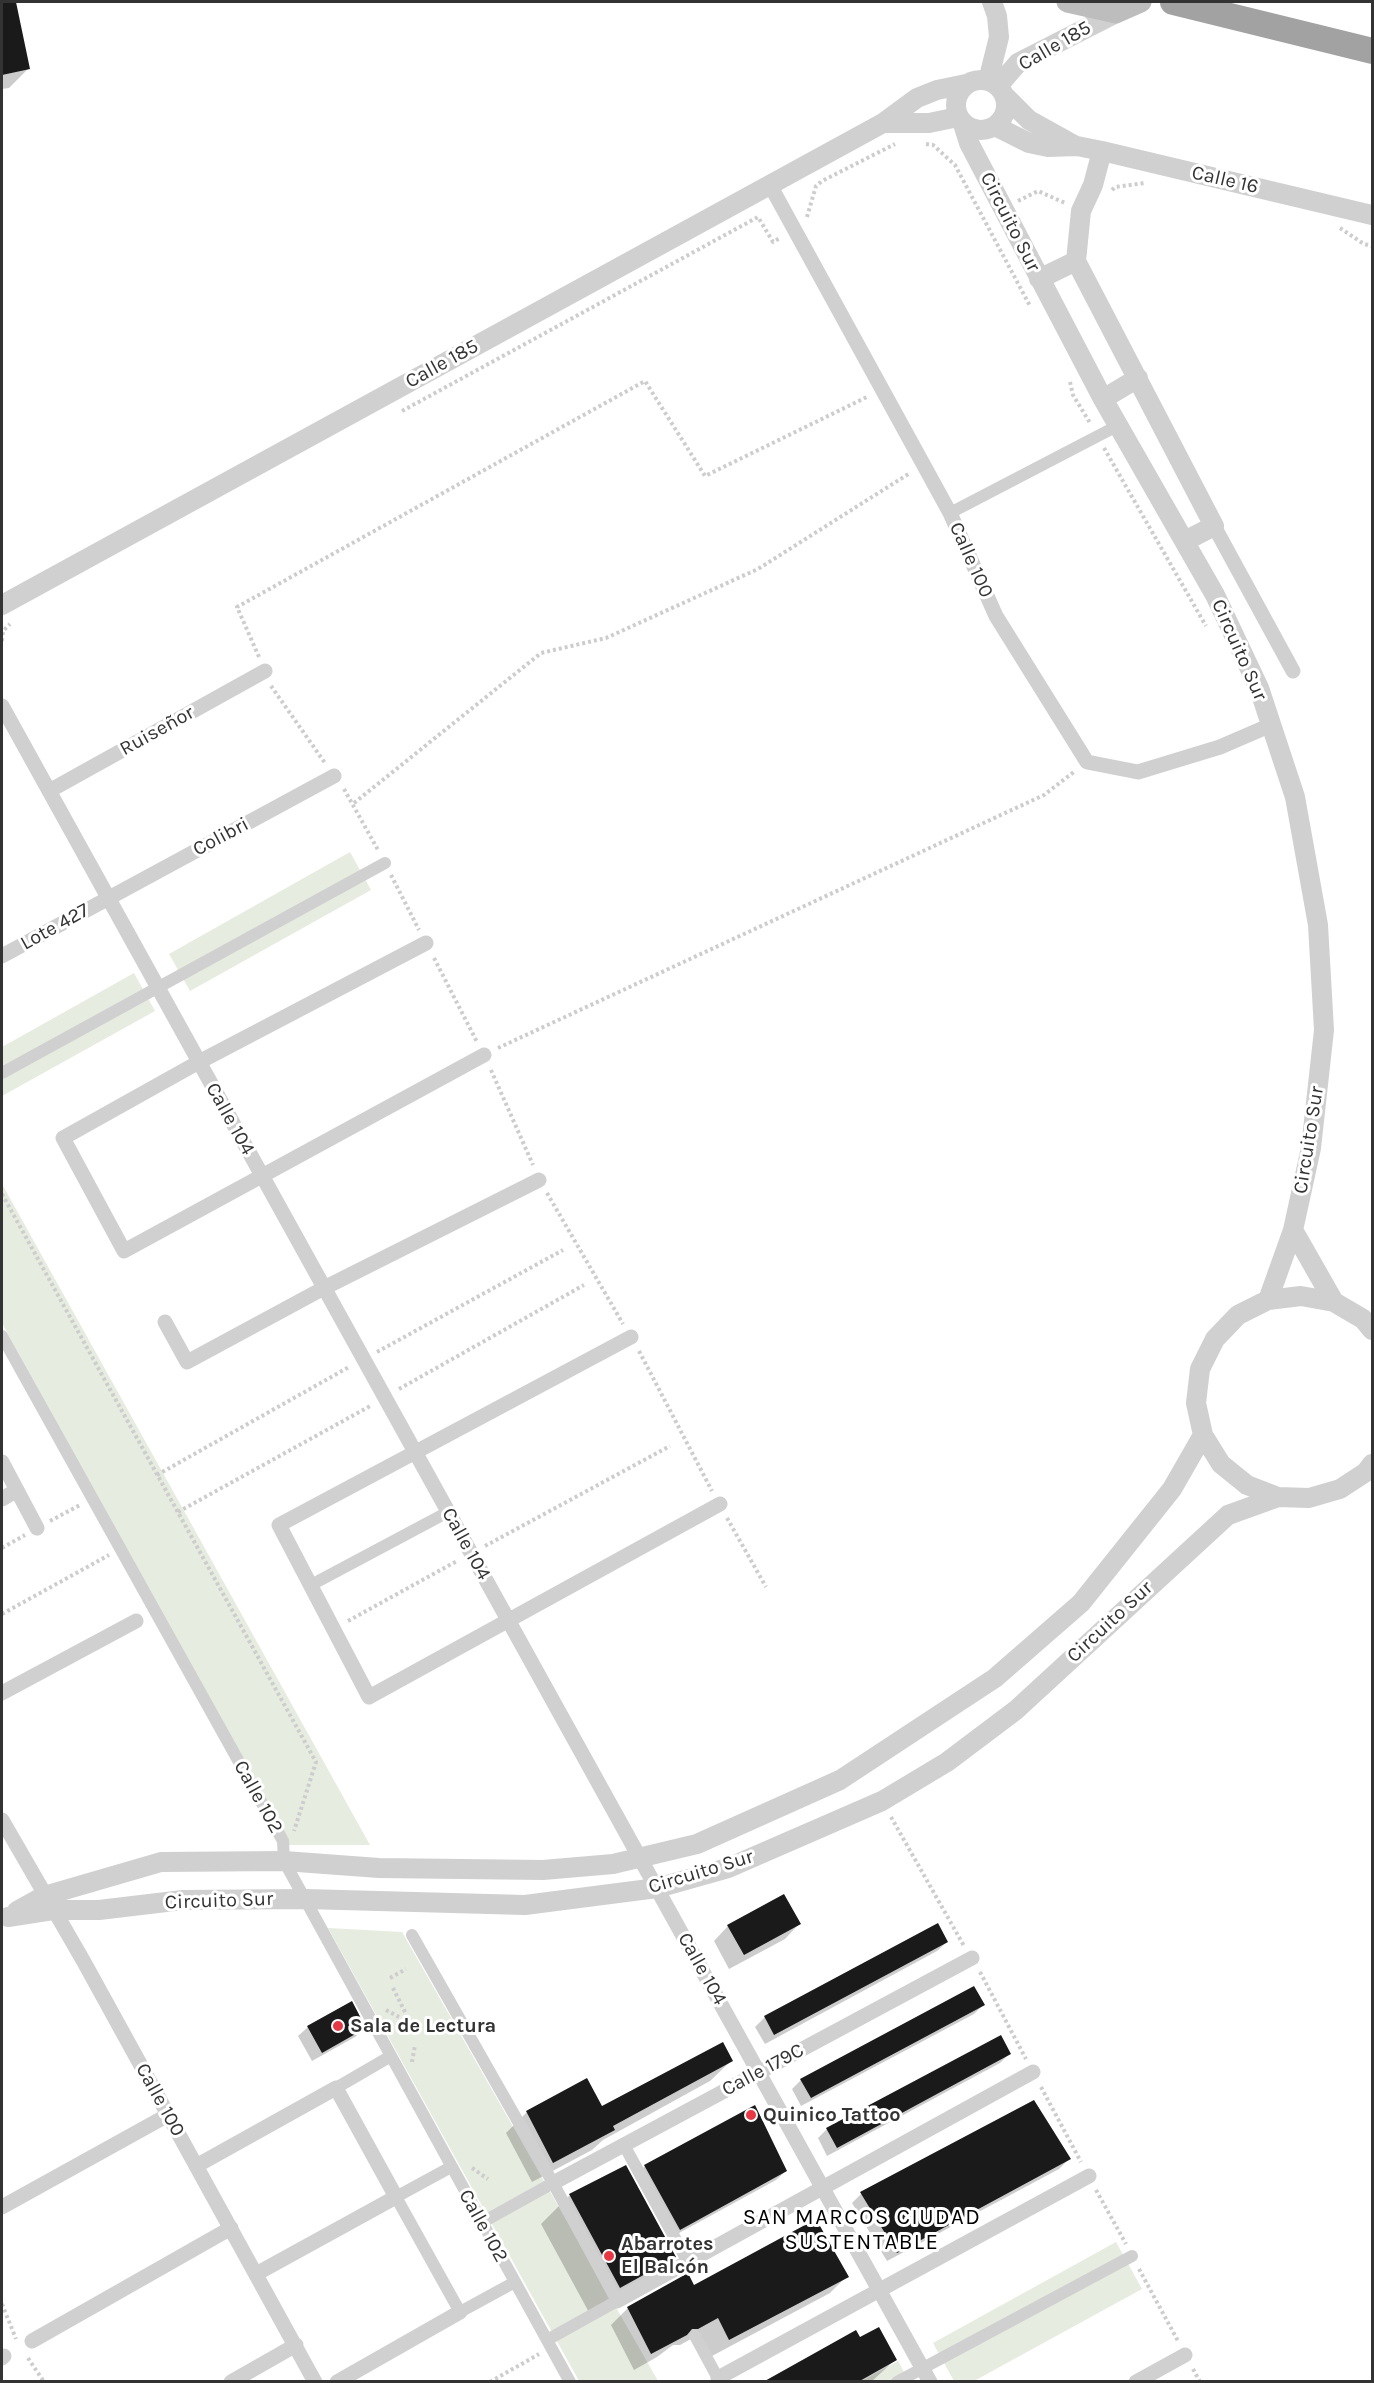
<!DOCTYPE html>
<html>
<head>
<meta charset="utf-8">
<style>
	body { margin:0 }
	#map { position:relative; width:1374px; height:2383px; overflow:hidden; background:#fff; font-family:Karla,sans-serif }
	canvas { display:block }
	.frame { position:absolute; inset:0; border:3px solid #333; pointer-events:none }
</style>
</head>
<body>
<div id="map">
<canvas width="1374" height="2383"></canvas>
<div class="frame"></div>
</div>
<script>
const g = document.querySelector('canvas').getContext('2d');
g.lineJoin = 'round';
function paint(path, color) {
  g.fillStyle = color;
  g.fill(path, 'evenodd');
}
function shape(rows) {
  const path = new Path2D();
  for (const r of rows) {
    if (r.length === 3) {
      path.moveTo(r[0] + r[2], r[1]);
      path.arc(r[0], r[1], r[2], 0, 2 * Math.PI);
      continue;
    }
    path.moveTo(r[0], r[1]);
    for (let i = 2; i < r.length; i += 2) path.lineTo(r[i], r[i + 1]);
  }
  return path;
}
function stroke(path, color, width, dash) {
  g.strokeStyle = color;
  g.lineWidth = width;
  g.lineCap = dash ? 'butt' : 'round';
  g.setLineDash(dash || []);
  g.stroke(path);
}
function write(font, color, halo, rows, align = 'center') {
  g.font = font + ' Karla,sans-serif';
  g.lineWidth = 6;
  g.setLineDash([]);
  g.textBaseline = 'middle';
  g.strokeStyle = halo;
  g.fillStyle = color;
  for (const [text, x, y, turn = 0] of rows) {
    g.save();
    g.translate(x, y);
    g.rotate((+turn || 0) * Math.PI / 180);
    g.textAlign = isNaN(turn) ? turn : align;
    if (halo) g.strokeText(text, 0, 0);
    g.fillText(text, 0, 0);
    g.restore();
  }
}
const green = shape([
	[350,852,371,890,190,991,169,954],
	[134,973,155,1011,2,1096,2,1047],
	[2,1184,370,1845,289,1845,2,1323],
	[328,1928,402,1932,658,2381,579,2381],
	[1116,2242,1142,2289,974,2381,954,2381,933,2343],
	[898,2361,909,2381,860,2382]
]);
const shadow = shape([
	[2,2,15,2,29,68,9,88,2,89],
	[799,1924,785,1939,729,1969,714,1941,728,1926],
	[947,1942,937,1951,765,2044,755,2027,765,2017],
	[983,2005,974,2014,801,2106,792,2089,801,2080],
	[308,2027,365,2028,355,2037,312,2061,298,2036],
	[1009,2054,1000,2063,827,2156,818,2138,827,2129],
	[731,2061,710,2081,603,2140,592,2150,532,2182,506,2133,527,2112,602,2108],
	[1034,2102,1069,2159,1059,2169,887,2261,852,2203,861,2194],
	[645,2166,786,2171,776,2180,670,2238,636,2175],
	[625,2167,674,2257,646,2286,591,2316,541,2224,569,2196],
	[847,2276,830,2293,712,2356,700,2334,680,2345,673,2345,657,2357,634,2370,611,2325,628,2308,694,2287],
	[859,2339,895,2360,871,2382,772,2382]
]);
const building = shape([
	[2,2,16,2,30,69,2,75],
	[784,1894,801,1924,744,1955,727,1925],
	[938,1923,948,1942,774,2035,764,2016],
	[974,1986,985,2005,811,2098,800,2079],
	[352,2001,366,2028,322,2053,307,2026],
	[1001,2035,1011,2054,837,2148,826,2128],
	[723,2042,733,2061,613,2126,615,2130,553,2163,526,2111,587,2078,602,2106],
	[1034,2100,1071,2159,897,2253,860,2192],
	[755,2105,787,2171,680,2230,644,2165],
	[626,2165,676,2257,620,2288,569,2194],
	[816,2219,849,2277,729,2340,718,2318,698,2329,692,2329,687,2335,651,2354,627,2307,688,2273,694,2285],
	[879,2327,897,2360,858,2382,763,2382,856,2330,860,2337]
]);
const path = shape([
	[926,144,933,145,955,165,1030,306],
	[1112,190,1115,187,1145,183],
	[1018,201,1038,191,1065,203],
	[807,217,816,186,822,181,895,144],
	[1340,228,1364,244,1372,246],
	[1070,382,1073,395,1090,423],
	[402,411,758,217,773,242,780,238],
	[1104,448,1206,626],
	[2,641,3,631,10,624],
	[259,657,237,607,645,381,705,476,869,396],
	[271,686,325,763],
	[344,789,378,850],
	[354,803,541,653,606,638,758,569,910,473],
	[391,875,419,930],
	[434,958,477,1042],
	[498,1048,1044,795,1075,771],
	[491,1070,533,1165],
	[547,1193,623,1324],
	[2,1194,316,1762,294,1831],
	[639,1351,712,1491],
	[377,1352,563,1250],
	[399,1389,584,1285],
	[157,1475,349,1367],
	[178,1512,372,1405],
	[727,1518,766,1587],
	[50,1521,80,1505],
	[485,1546,670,1446],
	[2,1548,25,1535],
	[2,1614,109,1555],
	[348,1621,457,1561],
	[891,1817,964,1946],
	[980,1972,1026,2059],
	[390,1978,406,1969],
	[393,1988,406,2014],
	[386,2010,399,2017],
	[412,2062,415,2045],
	[1041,2087,1081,2162],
	[472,2168,488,2179],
	[1096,2190,1126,2244],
	[1139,2269,1178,2341],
	[2,2304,16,2339],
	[28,2358,44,2382],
	[1193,2369,1200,2382],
	[490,2382,539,2354]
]);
const pedestrian = shape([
	[950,513,1119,425],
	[2,1073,385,863],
	[2,1336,283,1841,284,1861,570,2382],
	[311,1585,448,1512],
	[412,1935,553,2183,617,2301,547,2340],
	[336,2088,391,2056],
	[624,2145,688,2262],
	[451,2167,396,2197,460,2312,515,2282],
	[481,2223,553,2183],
	[695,2336,720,2382],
	[897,2382,1132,2256]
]);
const minor = shape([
	[770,185,950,513,996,616,1087,762,1138,772,1220,747,1271,725],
	[1214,526,1293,671],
	[2,706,930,2382],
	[49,791,265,671],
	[426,943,199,1062,63,1138,124,1251,484,1055],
	[2,956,334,776],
	[165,1322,187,1362,324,1288,539,1180],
	[631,1337,279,1525,369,1697,720,1504],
	[2,1462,37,1528],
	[2,1499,17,1490],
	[2,1693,136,1621],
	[2,1820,84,1962,315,2382],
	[196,2166,336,2088,396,2197,256,2274],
	[553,2183,972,1958],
	[2,2207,168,2115],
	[617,2301,1033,2072],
	[32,2341,231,2228],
	[2,2358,4,2356],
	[718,2378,1089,2176],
	[231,2382,296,2345],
	[337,2382,460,2312],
	[1136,2382,1185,2355]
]);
const tertiary = shape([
	[981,105,25],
	[988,81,999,37,997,16,992,2],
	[998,86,1018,63,1116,13],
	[1005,96,1029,120,1074,145],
	[883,123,929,123,958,117],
	[963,124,969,143,1103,399,1215,595,1259,688,1295,797,1318,925,1324,1030,1311,1148,1293,1230,1268,1300],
	[995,126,1029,143,1048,147,1077,146,1102,151,1372,215],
	[1102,151,1093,185,1081,211,1076,261,1214,526,1185,541],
	[1039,279,1076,261],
	[1103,399,1138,378],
	[2,605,883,123,917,98,937,90,966,84],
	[1293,1230,1334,1302],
	[1372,1330,1363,1319,1334,1302,1301,1296,1268,1300,1238,1315,1215,1339,1200,1369,1196,1403,1203,1435,1221,1464,1247,1485,1278,1497,1309,1498,1340,1489,1366,1472,1372,1464],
	[17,1911,44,1896,161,1862,284,1861,379,1868,543,1870,613,1864,697,1844,840,1780,995,1678,1081,1603,1172,1489,1203,1435],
	[8,1917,53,1910,99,1910,183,1900,305,1899,525,1905,657,1888,728,1868,882,1801,947,1762,1016,1710,1228,1515,1278,1497]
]);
const secondary = shape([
	[1067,2,1116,13,1141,2]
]);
const trunk = shape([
	[1173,2,1372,51]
]);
const markers = [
	[338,2026,6,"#e63946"],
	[751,2115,6,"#e63946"],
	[609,2256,6,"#e63946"]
];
const streetNames = [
	["Calle 185",1055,46,-30],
	["Calle 16",1225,180,13],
	["Circuito Sur",1010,222,63],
	["Calle 185",442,364,-29],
	["Calle 100",971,560,66],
	["Circuito Sur",1239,650,66],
	["Ruiseñor",157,731,-29],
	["Colibri",221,837,-28],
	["Lote 427",55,927,-29],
	["Calle 104",230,1119,61],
	["Circuito Sur",1309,1140,-81],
	["Calle 104",466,1544,61],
	["Circuito Sur",1110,1622,-43],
	["Calle 102",258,1797,61],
	["Circuito Sur",701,1872,-17],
	["Circuito Sur",219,1901,-2],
	["Calle 104",702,1969,61],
	["Calle 179C",763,2070,-28],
	["Calle 100",160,2100,61],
	["Calle 102",483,2226,61]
];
const poiNames = [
	["Sala de Lectura",350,2026],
	["Quinico Tattoo",763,2115],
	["Abarrotes",621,2244],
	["El Balcón",621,2267]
];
const quarterNames = [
	["SAN MARCOS CIUDAD",862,2218],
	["SUSTENTABLE",862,2243]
];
paint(green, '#e6ecdf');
paint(shadow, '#0003');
paint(building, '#1a1a1a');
stroke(path, '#cdcdcd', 4, [3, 3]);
stroke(pedestrian, '#d0d0d0', 12);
stroke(minor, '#d0d0d0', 15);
stroke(tertiary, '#d0d0d0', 20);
stroke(secondary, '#bdbdbd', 21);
stroke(trunk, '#a2a2a2', 26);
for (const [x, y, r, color] of markers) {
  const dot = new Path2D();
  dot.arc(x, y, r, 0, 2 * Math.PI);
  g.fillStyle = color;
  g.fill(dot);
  stroke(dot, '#fff', 2);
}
write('20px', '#333', '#fff', streetNames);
write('bold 20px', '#333', '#fff', poiNames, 'left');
g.letterSpacing = '1.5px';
write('22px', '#000', '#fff', quarterNames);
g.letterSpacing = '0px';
</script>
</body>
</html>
